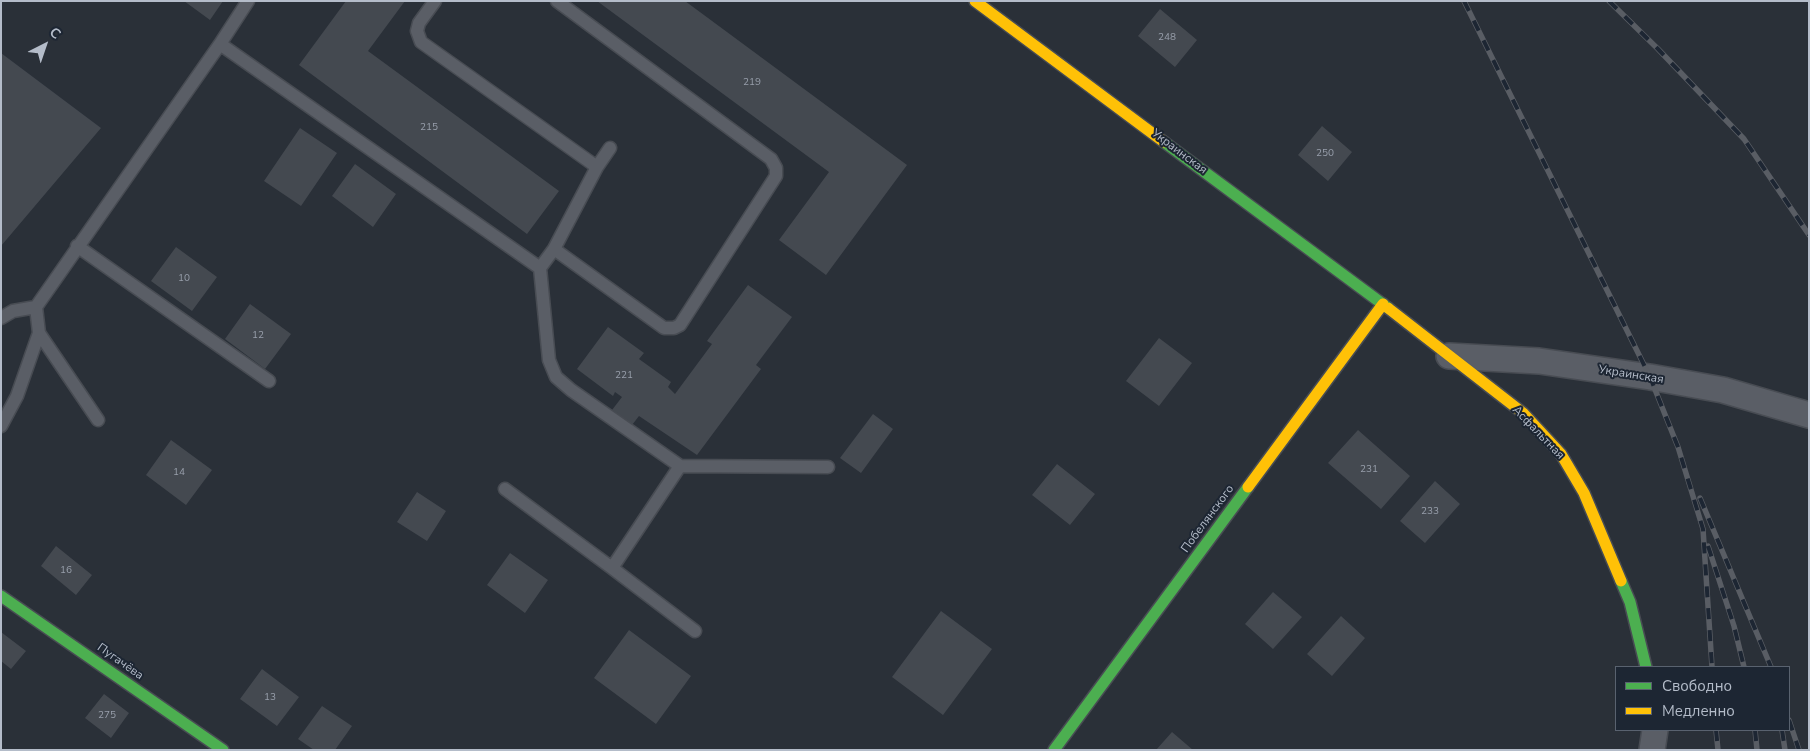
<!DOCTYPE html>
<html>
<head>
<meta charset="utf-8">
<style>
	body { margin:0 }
	#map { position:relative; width:1810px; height:751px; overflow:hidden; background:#2a3038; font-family:"Nunito Sans",sans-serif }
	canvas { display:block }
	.frame { position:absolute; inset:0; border:2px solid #b4bcc9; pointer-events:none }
	.legend { position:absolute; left:1615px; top:666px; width:175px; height:65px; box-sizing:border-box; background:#1d2633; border:1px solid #59626f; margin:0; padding:6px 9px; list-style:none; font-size:15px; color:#b4bcc9 }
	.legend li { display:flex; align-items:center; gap:10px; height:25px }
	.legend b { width:25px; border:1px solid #59626f }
	.north { position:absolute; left:20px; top:20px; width:50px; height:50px; -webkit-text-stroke:4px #1d2633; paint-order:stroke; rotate:41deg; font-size:14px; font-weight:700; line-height:20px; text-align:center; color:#b4bcc9 }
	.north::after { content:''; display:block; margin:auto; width:18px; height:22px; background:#b4bcc9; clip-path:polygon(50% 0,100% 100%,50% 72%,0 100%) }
</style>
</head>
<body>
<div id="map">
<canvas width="1810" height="751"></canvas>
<div class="frame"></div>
<ul class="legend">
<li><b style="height:6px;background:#4caf50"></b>Свободно</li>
<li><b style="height:6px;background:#ffc107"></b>Медленно</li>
</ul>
<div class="north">С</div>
</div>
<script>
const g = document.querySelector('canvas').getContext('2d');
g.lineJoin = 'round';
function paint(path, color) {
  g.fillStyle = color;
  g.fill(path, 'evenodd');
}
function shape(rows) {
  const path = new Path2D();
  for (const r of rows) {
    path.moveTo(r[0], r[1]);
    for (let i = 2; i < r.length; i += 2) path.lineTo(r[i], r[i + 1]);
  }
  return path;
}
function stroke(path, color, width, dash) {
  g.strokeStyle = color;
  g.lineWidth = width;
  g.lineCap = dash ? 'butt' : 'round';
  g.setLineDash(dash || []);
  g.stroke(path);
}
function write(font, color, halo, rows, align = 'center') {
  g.font = font + ' "Nunito Sans",sans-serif';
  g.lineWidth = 4;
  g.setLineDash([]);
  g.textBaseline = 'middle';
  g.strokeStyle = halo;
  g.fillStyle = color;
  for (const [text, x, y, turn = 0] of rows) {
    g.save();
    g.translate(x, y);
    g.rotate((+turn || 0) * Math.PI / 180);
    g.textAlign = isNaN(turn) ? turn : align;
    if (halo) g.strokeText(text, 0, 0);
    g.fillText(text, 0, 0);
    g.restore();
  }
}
const building = shape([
	[184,1,223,1,210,20],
	[346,1,405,1,368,51,559,191,527,234,299,65],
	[597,1,685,1,907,165,826,275,779,240,829,172],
	[1160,9,1197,40,1175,67,1138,36],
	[1,53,101,128,1,246],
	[1322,126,1352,152,1328,181,1298,155],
	[300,128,337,153,301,206,264,181],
	[355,164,396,194,373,227,332,196],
	[176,247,217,277,192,311,151,281],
	[748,285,792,317,756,365,761,369,697,455,639,416,632,425,612,410,622,397,615,392,613,396,577,369,608,327,644,353,639,359,671,382,668,387,675,394,712,344,707,341],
	[250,304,291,334,265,369,225,339],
	[1159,338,1192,363,1159,406,1126,381],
	[873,414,893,429,861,473,840,458],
	[1358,430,1410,476,1381,509,1328,463],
	[171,440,212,470,186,505,146,475],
	[1057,464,1095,494,1070,525,1032,495],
	[1435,481,1460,504,1425,543,1400,521],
	[417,492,446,511,427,541,397,522],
	[56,546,92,575,76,595,41,566],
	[510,553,548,580,525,613,487,585],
	[1273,592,1302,617,1273,649,1245,624],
	[941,611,992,649,943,715,892,677],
	[1341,616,1365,638,1332,676,1307,654],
	[629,630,691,676,656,724,594,678],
	[1,632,26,651,11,669,1,661],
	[262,669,299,697,277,726,240,699],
	[104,694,129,713,111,738,85,718],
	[322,706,352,726,335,750,314,750,298,739],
	[1172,732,1193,750,1156,750]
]);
const lane = shape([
	[248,1,220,44,540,268,554,249,597,167,610,148],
	[435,1,419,23,417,31,421,42,597,167],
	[77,246,269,381],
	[554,249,664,328,674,328,680,325,776,176,776,168,771,159,557,1],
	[540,268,549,360,556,377,571,390,680,466,828,467],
	[1,318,13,311,36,307,220,44],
	[39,333,98,420],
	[1,426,17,396,39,333,36,307],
	[505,489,612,568,680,466],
	[612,568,695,631]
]);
const street = shape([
	[1449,356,1539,361,1650,377,1723,390,1809,415],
	[1652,750,1655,730]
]);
const fast = shape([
	[1164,142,1388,308],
	[1621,581,1630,602,1646,667],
	[1,596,223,750],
	[1054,750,1248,487]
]);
const slow = shape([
	[975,1,1164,142],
	[1388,308,1523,413,1561,454,1584,493,1621,581],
	[1248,487,1383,304]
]);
const rail = shape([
	[1464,1,1650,377,1678,447,1703,529,1712,667],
	[1609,1,1658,49,1744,139,1809,235],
	[1700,498,1771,667],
	[1708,546,1734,626,1744,667],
	[1789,720,1799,750],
	[1716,730,1718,750],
	[1755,730,1757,750],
	[1782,730,1785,750]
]);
const numberNames = [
	["248",1167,38],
	["219",752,83],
	["215",429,128],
	["250",1325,154],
	["10",184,279],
	["12",258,336],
	["221",624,376],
	["231",1369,470],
	["14",179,473],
	["233",1430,512],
	["16",66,571],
	["13",270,698],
	["275",107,716]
];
const streetNames = [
	["Украинская",1179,152,37],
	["Украинская",1631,375,9],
	["Асфальтная",1538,433,46],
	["Побелянского",1208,519,-54],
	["Пугачёва",120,662,35]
];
paint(building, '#444950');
stroke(lane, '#484c53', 15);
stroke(street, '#484c53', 28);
stroke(fast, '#484c53', 14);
stroke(slow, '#484c53', 14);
stroke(lane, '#5a5e66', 12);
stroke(street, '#5a5e66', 25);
stroke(fast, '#4caf50', 11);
stroke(slow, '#ffc107', 11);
stroke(rail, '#595d64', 5.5);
stroke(rail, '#1d2633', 4, [11]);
write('10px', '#989fab', null, numberNames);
write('12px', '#b4bcc9', '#1d2633', streetNames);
</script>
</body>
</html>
